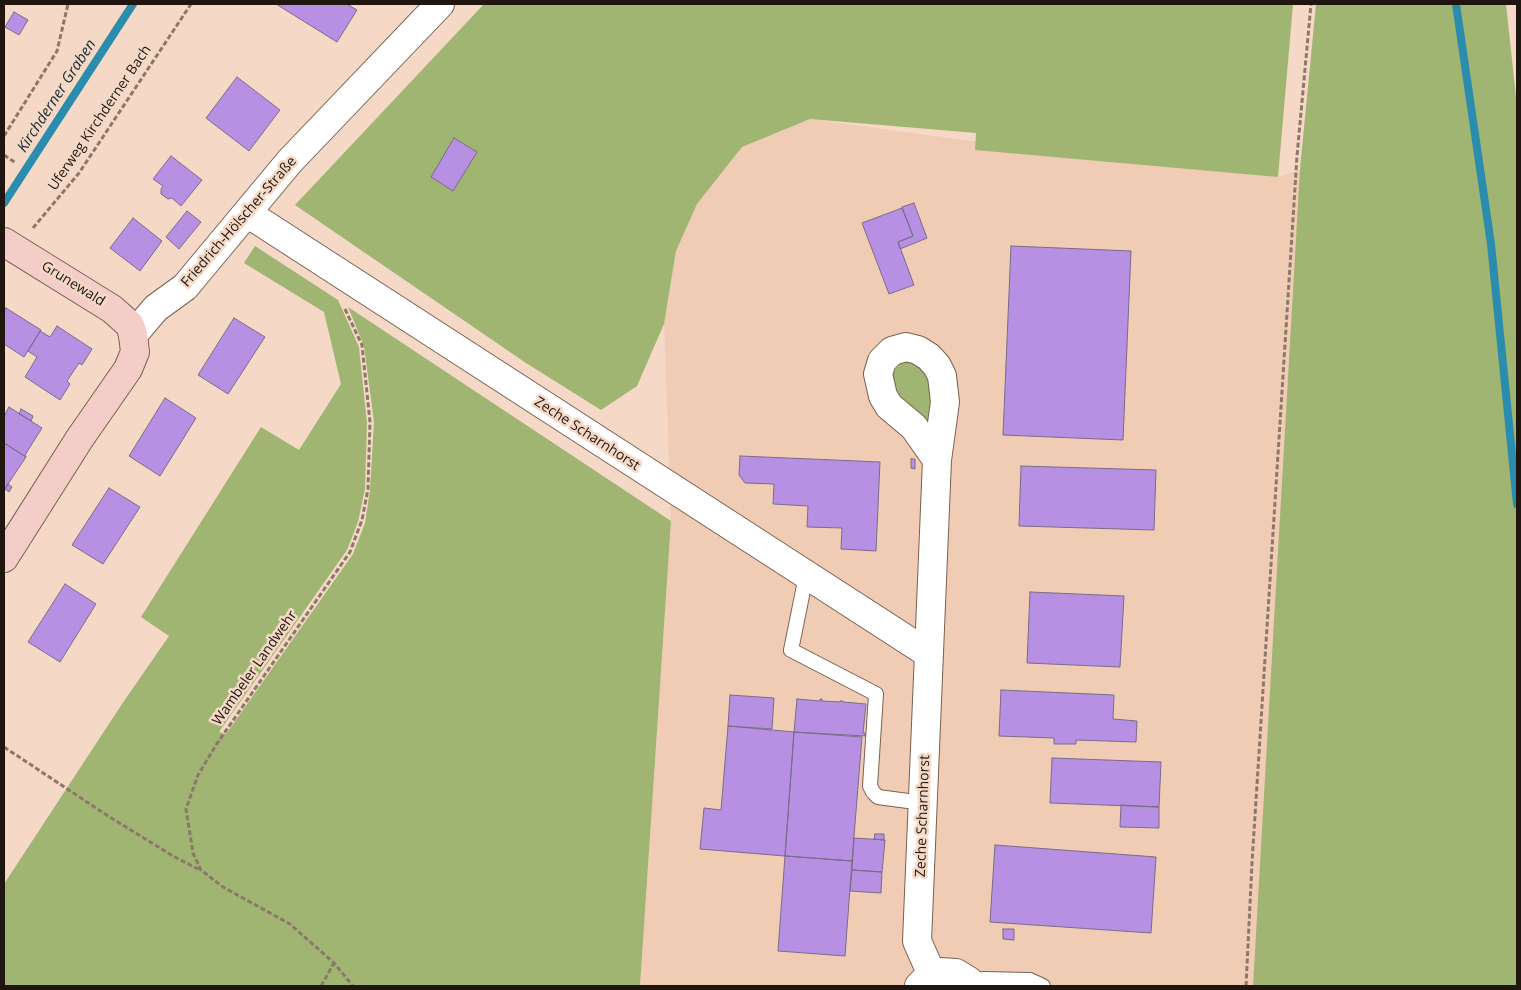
<!DOCTYPE html>
<html>
<head>
<meta charset="utf-8">
<style>
	body { margin:0 }
	#map { position:relative; width:1521px; height:990px; overflow:hidden; background:#f5d8c5; font-family:"Open Sans",sans-serif }
	canvas { display:block }
	.frame { position:absolute; inset:0; border:5px solid #20150f; pointer-events:none }
</style>
</head>
<body>
<div id="map">
<canvas width="1521" height="990"></canvas>
<div class="frame"></div>
</div>
<script>
const g = document.querySelector('canvas').getContext('2d');
g.lineJoin = 'round';
function paint(path, color) {
  g.fillStyle = color;
  g.fill(path, 'evenodd');
}
function shape(rows) {
  const path = new Path2D();
  for (const r of rows) {
    path.moveTo(r[0], r[1]);
    for (let i = 2; i < r.length; i += 2) path.lineTo(r[i], r[i + 1]);
  }
  return path;
}
function stroke(path, color, width, dash) {
  g.strokeStyle = color;
  g.lineWidth = width;
  g.lineCap = dash ? 'butt' : 'round';
  g.setLineDash(dash || []);
  g.stroke(path);
}
function write(font, color, halo, rows, align = 'center') {
  g.font = font + ' "Open Sans",sans-serif';
  g.lineWidth = 5;
  g.setLineDash([]);
  g.textBaseline = 'middle';
  g.strokeStyle = halo;
  g.fillStyle = color;
  for (const [text, x, y, turn = 0] of rows) {
    g.save();
    g.translate(x, y);
    g.rotate((+turn || 0) * Math.PI / 180);
    g.textAlign = isNaN(turn) ? turn : align;
    if (halo) g.strokeText(text, 0, 0);
    g.fillText(text, 0, 0);
    g.restore();
  }
}
const built = shape([
	[810,119,970,141,1278,177,1445,122,1517,986,640,986,671,521,664,324,676,251,697,204,742,147]
]);
const green = shape([
	[484,4,1293,4,1278,177,975,150,976,133,810,119,742,147,697,204,676,251,664,324,637,386,601,410,526,363,295,205],
	[1316,4,1506,4,1517,106,1517,986,1253,986,1300,169],
	[255,246,338,300,359,347,367,423,365,489,358,522,347,550,219,732,226,734,353,554,365,523,370,490,374,422,364,346,348,307,671,521,640,986,4,986,4,884,122,704,169,636,141,617,261,427,299,450,341,384,324,312,244,263],
	[908,362,916,364,928,376,935,421,930,426,893,388,891,379,894,371,900,364]
]);
const stream = shape([
	[1456,4,1491,244,1517,504],
	[4,203,133,4]
]);
const building = shape([
	[276,4,347,4,357,10,337,42,276,4],
	[14,12,28,20,19,35,5,27,14,12],
	[237,77,280,110,249,151,206,118,237,77],
	[454,138,477,152,453,191,431,177,454,138],
	[171,156,202,180,181,206,172,198,168,199,161,194,161,189,163,186,153,179,171,156],
	[914,203,927,238,900,249,898,242,913,236,902,207,914,203],
	[902,208,913,236,898,242,914,285,889,294,862,223,902,208],
	[187,211,201,222,179,249,166,237,187,211],
	[133,218,162,241,140,271,110,248,133,218],
	[1011,246,1131,251,1123,440,1003,435,1011,246],
	[6,308,41,330,24,357,4,344,4,312,6,308],
	[234,318,265,337,228,394,198,375,234,318],
	[57,326,92,349,82,365,79,363,67,381,70,384,60,400,25,377,37,357,28,351,40,331,50,337,57,326],
	[165,398,196,418,160,476,129,456,165,398],
	[9,407,42,428,25,455,26,457,4,443,4,416,9,407],
	[21,409,33,416,31,421,19,414,21,409],
	[4,443,26,457,4,490,4,443],
	[740,456,880,462,876,551,841,549,842,528,807,527,808,506,773,504,774,484,745,483,739,475,740,456],
	[911,459,915,459,915,469,911,468,911,459],
	[1021,466,1156,470,1154,530,1019,526,1021,466],
	[8,484,12,487,9,492,5,489,8,484],
	[109,488,140,507,103,564,72,545,109,488],
	[65,584,96,604,60,662,28,642,65,584],
	[1030,592,1124,596,1120,667,1027,663,1030,592],
	[1001,690,1114,695,1113,719,1137,721,1136,742,1076,740,1076,744,1054,744,1054,738,999,736,1001,690],
	[730,695,774,698,772,729,728,726,730,695],
	[797,699,820,701,820,699,822,699,822,701,840,702,840,701,843,701,843,702,866,704,863,733,865,733,865,736,794,732,797,699],
	[728,726,794,732,785,856,700,849,704,808,721,810,728,726],
	[794,732,862,737,852,861,785,856,794,732],
	[1052,758,1161,762,1159,807,1050,803,1052,758],
	[1121,805,1159,807,1159,828,1120,827,1121,805],
	[875,834,884,834,884,840,874,839,875,834],
	[854,838,885,840,882,872,852,870,854,838],
	[995,845,1156,857,1151,933,990,922,995,845],
	[785,856,852,861,845,956,778,951,785,856],
	[852,870,882,872,881,893,850,891,852,870],
	[1003,929,1014,929,1014,940,1003,939,1003,929]
]);
const path = shape([
	[4,136,57,51,68,4],
	[4,155,16,163],
	[33,228,79,173,191,4],
	[345,309,362,345,370,422,368,489,362,520,350,552,216,745,198,775,186,809,193,853,201,870,223,887,290,924,334,963,353,986],
	[4,747,108,816,173,856,200,870],
	[321,986,334,963],
	[1246,986,1252,863,1297,156,1311,4]
]);
const lane = shape([
	[806,576,791,650,876,694,870,786,873,792,878,797,923,803],
	[969,981,984,979,1030,980,1043,986]
]);
const street = shape([
	[247,213,929,654],
	[133,335,156,308,185,287,290,161,440,4],
	[932,975,917,941,937,460,945,402,942,376,937,366,929,357,918,350,906,347,892,351,882,361,878,374,883,396,889,406,914,427,937,460],
	[919,986,926,979,940,972,956,973,969,981,973,986]
]);
const secondary = shape([
	[4,242,112,309,130,325,133,335,135,352,128,369,80,438,4,558]
]);
const streetNames = [
	["Uferweg Kirchderner Bach",100,118,-56],
	["Friedrich-Hölscher-Straße",239,222,-49],
	["Grunewald",73,284,32],
	["Zeche Scharnhorst",587,434,33],
	["Wambeler Landwehr",255,668,-55],
	["Zeche Scharnhorst",923,816,-88]
];
const waterNames = [
	["Kirchderner Graben",57,96,-57]
];
paint(built, '#f0ccb5');
paint(green, '#a0b572');
stroke(stream, '#2a8dad', 8);
paint(building, '#b790e3');
stroke(building, '#786d87', 1);
stroke(lane, '#796050', 16);
stroke(street, '#796050', 30);
stroke(secondary, '#796050', 30);
stroke(path, '#8c786b', 3, [5, 2.5]);
stroke(lane, '#fff', 14);
stroke(street, '#fff', 28);
stroke(secondary, '#f5cdc8', 28);
write('14px', '#20150f', '#f5d8c5', streetNames);
write('italic 15px', '#172c34', '#f5d8c5', waterNames);
</script>
</body>
</html>
